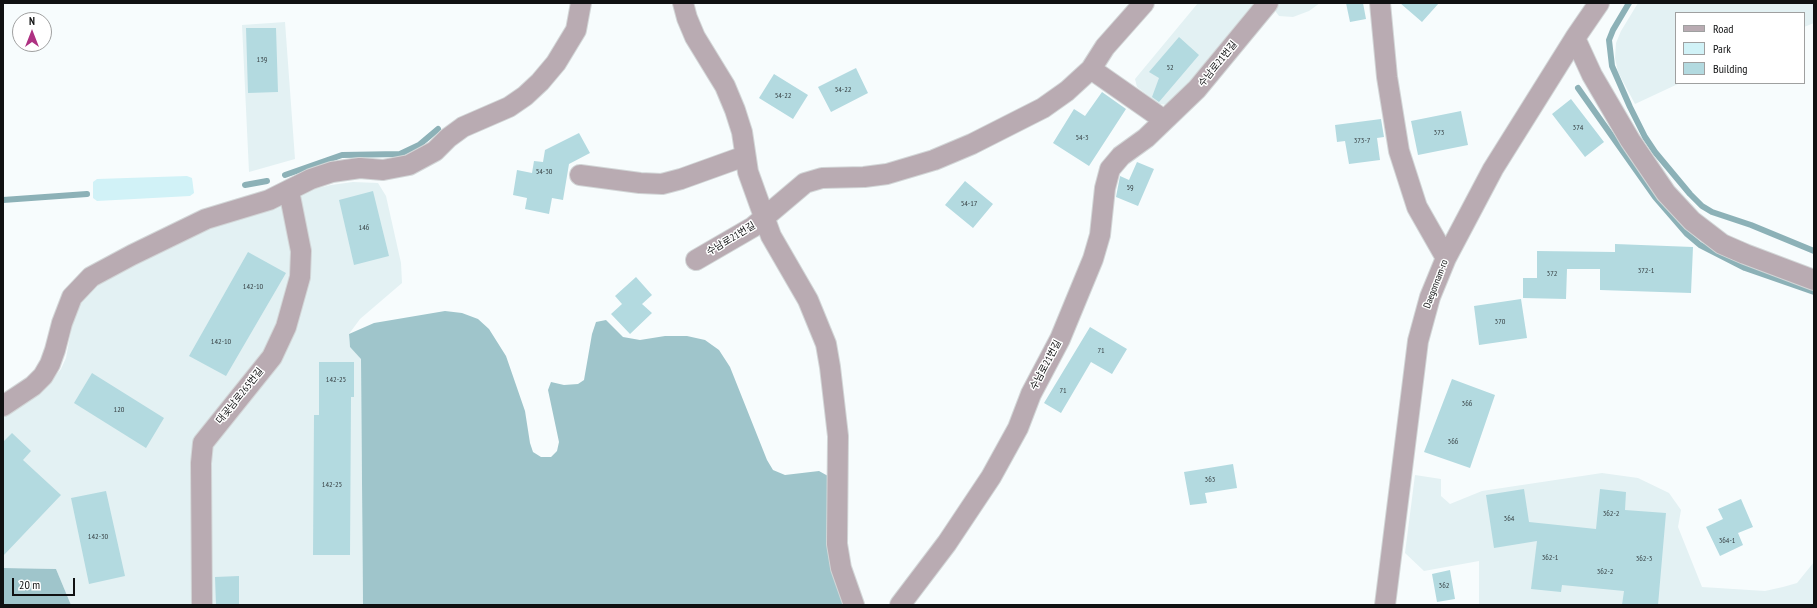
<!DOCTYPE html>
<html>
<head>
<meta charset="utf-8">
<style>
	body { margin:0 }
	#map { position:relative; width:1817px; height:608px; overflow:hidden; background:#f7fcfd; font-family:"PT Sans Narrow",sans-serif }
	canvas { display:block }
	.frame { position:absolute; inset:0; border:4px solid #101112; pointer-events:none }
	.legend { position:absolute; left:1675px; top:12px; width:130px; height:72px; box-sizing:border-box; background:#fff; border:1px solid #9fa0a0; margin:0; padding:5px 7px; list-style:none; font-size:12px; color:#101112 }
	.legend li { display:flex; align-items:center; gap:8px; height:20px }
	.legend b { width:20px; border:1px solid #9fa0a0 }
	.north { position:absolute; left:12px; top:12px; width:40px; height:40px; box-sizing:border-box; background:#fff; border:1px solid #9fa0a0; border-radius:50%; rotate:0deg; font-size:11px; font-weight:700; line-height:16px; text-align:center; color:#101112 }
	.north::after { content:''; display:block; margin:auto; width:14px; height:18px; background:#ae3182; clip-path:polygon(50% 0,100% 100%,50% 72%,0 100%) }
	.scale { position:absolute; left:12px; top:578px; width:63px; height:18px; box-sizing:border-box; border:2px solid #101112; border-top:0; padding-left:5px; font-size:12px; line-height:14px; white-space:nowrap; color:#101112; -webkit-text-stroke:3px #fff; paint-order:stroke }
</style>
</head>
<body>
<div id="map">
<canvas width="1817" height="608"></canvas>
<div class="frame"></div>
<ul class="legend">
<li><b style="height:5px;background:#b9abb2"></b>Road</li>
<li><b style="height:11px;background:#d1f2f7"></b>Park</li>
<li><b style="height:11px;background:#b3dae0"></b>Building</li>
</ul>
<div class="north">N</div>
<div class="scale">20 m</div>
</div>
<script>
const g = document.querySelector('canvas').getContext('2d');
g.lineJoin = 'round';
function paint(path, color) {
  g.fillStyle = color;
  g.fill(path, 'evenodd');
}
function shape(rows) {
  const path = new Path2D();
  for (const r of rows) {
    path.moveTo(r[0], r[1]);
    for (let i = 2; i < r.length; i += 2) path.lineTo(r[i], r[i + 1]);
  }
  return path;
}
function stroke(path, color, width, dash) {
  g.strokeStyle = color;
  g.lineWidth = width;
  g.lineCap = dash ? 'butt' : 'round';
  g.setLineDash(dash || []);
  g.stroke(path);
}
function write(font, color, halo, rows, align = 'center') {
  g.font = font + ' "PT Sans Narrow","Noto Sans KR",sans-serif';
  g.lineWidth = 3;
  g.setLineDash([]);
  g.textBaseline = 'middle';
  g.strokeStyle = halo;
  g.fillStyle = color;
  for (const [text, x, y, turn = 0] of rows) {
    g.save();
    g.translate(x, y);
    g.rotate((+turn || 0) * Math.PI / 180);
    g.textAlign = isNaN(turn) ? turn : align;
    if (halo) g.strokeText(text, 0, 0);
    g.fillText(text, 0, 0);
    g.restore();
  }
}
const built = shape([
	[1198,3,1257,3,1193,84,1170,105,1159,104,1137,87,1135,79],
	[1276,3,1320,3,1309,11,1293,17,1279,16,1273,8],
	[1638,3,1814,3,1814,23,1804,27,1804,13,1676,13,1676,83,1680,83,1635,104,1618,72,1615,58,1616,43,1621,31],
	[285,22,295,159,249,172,242,25],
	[353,182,378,183,386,196,401,263,402,283,360,319,349,334,350,347,361,358,363,605,71,605,56,569,3,568,3,415,51,381,61,369,66,358,74,314,79,304,89,291,103,280,188,233,307,191,331,185],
	[1602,473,1638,478,1669,493,1681,510,1678,527,1702,587,1765,591,1783,587,1797,583,1814,562,1814,605,1473,605,1479,605,1479,561,1424,571,1405,553,1415,475,1441,479,1441,496,1450,504,1482,491]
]);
const green = shape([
	[187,176,192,178,194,193,190,196,97,201,93,198,93,182,97,179]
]);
const forest = shape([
	[445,311,462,313,478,319,489,329,506,356,525,411,530,443,533,452,541,457,551,457,557,451,559,442,548,390,551,382,564,385,578,384,584,380,592,334,596,322,606,320,623,337,640,340,665,336,687,336,705,340,719,350,730,367,767,460,773,470,785,475,819,471,828,476,847,605,363,605,361,359,350,347,349,334,374,323],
	[3,568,56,569,71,605,3,605]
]);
const stream = shape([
	[1629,3,1613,30,1609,40,1612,66,1630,107,1645,137,1655,152,1690,194,1702,206,1712,212,1751,225,1814,251],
	[1578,88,1655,197,1687,234,1700,245,1745,268,1814,292],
	[285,175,342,155,400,154,419,145,438,129],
	[245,185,267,181],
	[3,200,87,194]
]);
const building = shape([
	[1346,3,1363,3,1366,19,1350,22],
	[1400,3,1439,3,1422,22],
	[246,28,276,28,278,92,248,93],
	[1179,37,1199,55,1159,102,1152,97,1159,78,1149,72],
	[856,68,868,93,831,112,818,87],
	[774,74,808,95,793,119,759,98],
	[1102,92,1126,109,1089,166,1053,143,1074,109,1085,116],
	[1571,99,1604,142,1585,157,1552,114],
	[1461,111,1468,145,1418,155,1411,121],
	[1381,119,1384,137,1377,138,1380,160,1349,164,1345,141,1337,142,1335,125],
	[579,133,590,153,569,164,563,200,552,198,549,214,525,209,527,198,513,195,517,170,532,173,534,161,543,162,545,150],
	[1137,162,1154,169,1138,206,1116,197,1120,176,1129,180],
	[965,181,993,204,973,228,945,205],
	[373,191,389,256,354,265,339,200],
	[1615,244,1693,247,1691,293,1600,290,1600,269,1567,269,1566,299,1523,298,1523,278,1537,278,1537,251,1615,252],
	[248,252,286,273,226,376,189,356],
	[636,277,652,295,642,304,652,313,630,334,611,314,622,304,615,296],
	[1521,299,1527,338,1479,345,1474,306],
	[1090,327,1127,349,1112,374,1091,362,1061,413,1044,403],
	[319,362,354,362,354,397,351,397,350,555,313,555,314,415,319,415],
	[92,373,164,418,146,448,74,403],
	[1452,379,1495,395,1470,468,1424,452],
	[12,433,31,451,23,460,61,495,3,556,3,442],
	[1233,464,1237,488,1205,493,1207,503,1190,505,1184,472],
	[1524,489,1529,522,1596,529,1600,489,1626,492,1625,510,1666,513,1658,605,1622,605,1624,591,1562,585,1561,592,1531,589,1537,541,1494,548,1486,495],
	[106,491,125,576,89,584,71,498],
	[1741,499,1753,527,1738,533,1743,545,1720,556,1706,527,1723,519,1718,509],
	[1450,570,1455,599,1437,602,1432,574],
	[239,576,239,605,216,605,215,577]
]);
const minor = shape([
	[683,3,687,18,695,37,725,86,735,110,742,132,748,172,771,236,808,300,826,344,830,367,838,436,837,544,841,568,854,605],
	[1380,3,1387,77,1399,151,1417,207,1446,258],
	[1575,38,1592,75,1630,140,1666,193,1692,221,1722,244,1745,254,1814,280],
	[1091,69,1105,47,1144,3],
	[580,175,640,183,662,184,681,179,745,156],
	[696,260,753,227,805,183,822,178,864,177,887,174,934,160,972,144,1043,108,1067,91,1091,69,1164,120],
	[3,406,33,386,43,376,50,364,55,350,62,323,72,297,91,277,132,255,206,219,269,200,311,179,332,172,360,168,383,170,409,165,435,151,448,138,463,127,509,107,525,96,540,82,556,63,576,30,581,3],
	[202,605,201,463,203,443,272,357,286,327,300,277,301,251,289,191],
	[900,605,947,543,991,477,1018,428,1031,394,1060,339,1093,259,1100,235,1105,188,1110,169,1121,156,1146,138,1197,89,1268,3],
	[1385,605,1418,341,1430,297,1446,258,1493,169,1575,38,1599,3]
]);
const numberNames = [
	["139",262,60],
	["52",1170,68],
	["54-22",843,90],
	["54-22",783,96],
	["374",1578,128],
	["373",1439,133],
	["54-3",1082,138],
	["373-7",1362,141],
	["54-30",544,172],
	["59",1130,188],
	["54-17",969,204],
	["146",364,228],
	["372-1",1646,271],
	["372",1552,274],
	["142-10",253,287],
	["370",1500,322],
	["142-10",221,342],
	["71",1101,351],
	["142-25",336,380],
	["71",1063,391],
	["366",1467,404],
	["120",119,410],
	["366",1453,442],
	["363",1210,480],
	["142-25",332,485],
	["362-2",1611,514],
	["364",1509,519],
	["142-30",98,537],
	["364-1",1727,541],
	["362-1",1550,558],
	["362-3",1644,559],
	["362-2",1605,572],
	["362",1444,586]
];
const streetNames = [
	["수남로21번길",1218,64,-51],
	["수남로21번길",731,239,-31],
	["Daegonnam-ro",1436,284,-69],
	["수남로21번길",1046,365,-62],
	["대곶남로265번길",240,396,-51]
];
paint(built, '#e3f1f3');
paint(green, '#d1f2f7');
paint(forest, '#9fc5cb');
stroke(stream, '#8cb1b7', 6);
paint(building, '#b3dae0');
stroke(minor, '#d2d6d7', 22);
stroke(minor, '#b9abb2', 20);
write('8px', '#394346', null, numberNames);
write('10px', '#101112', '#fff', streetNames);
</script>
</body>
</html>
